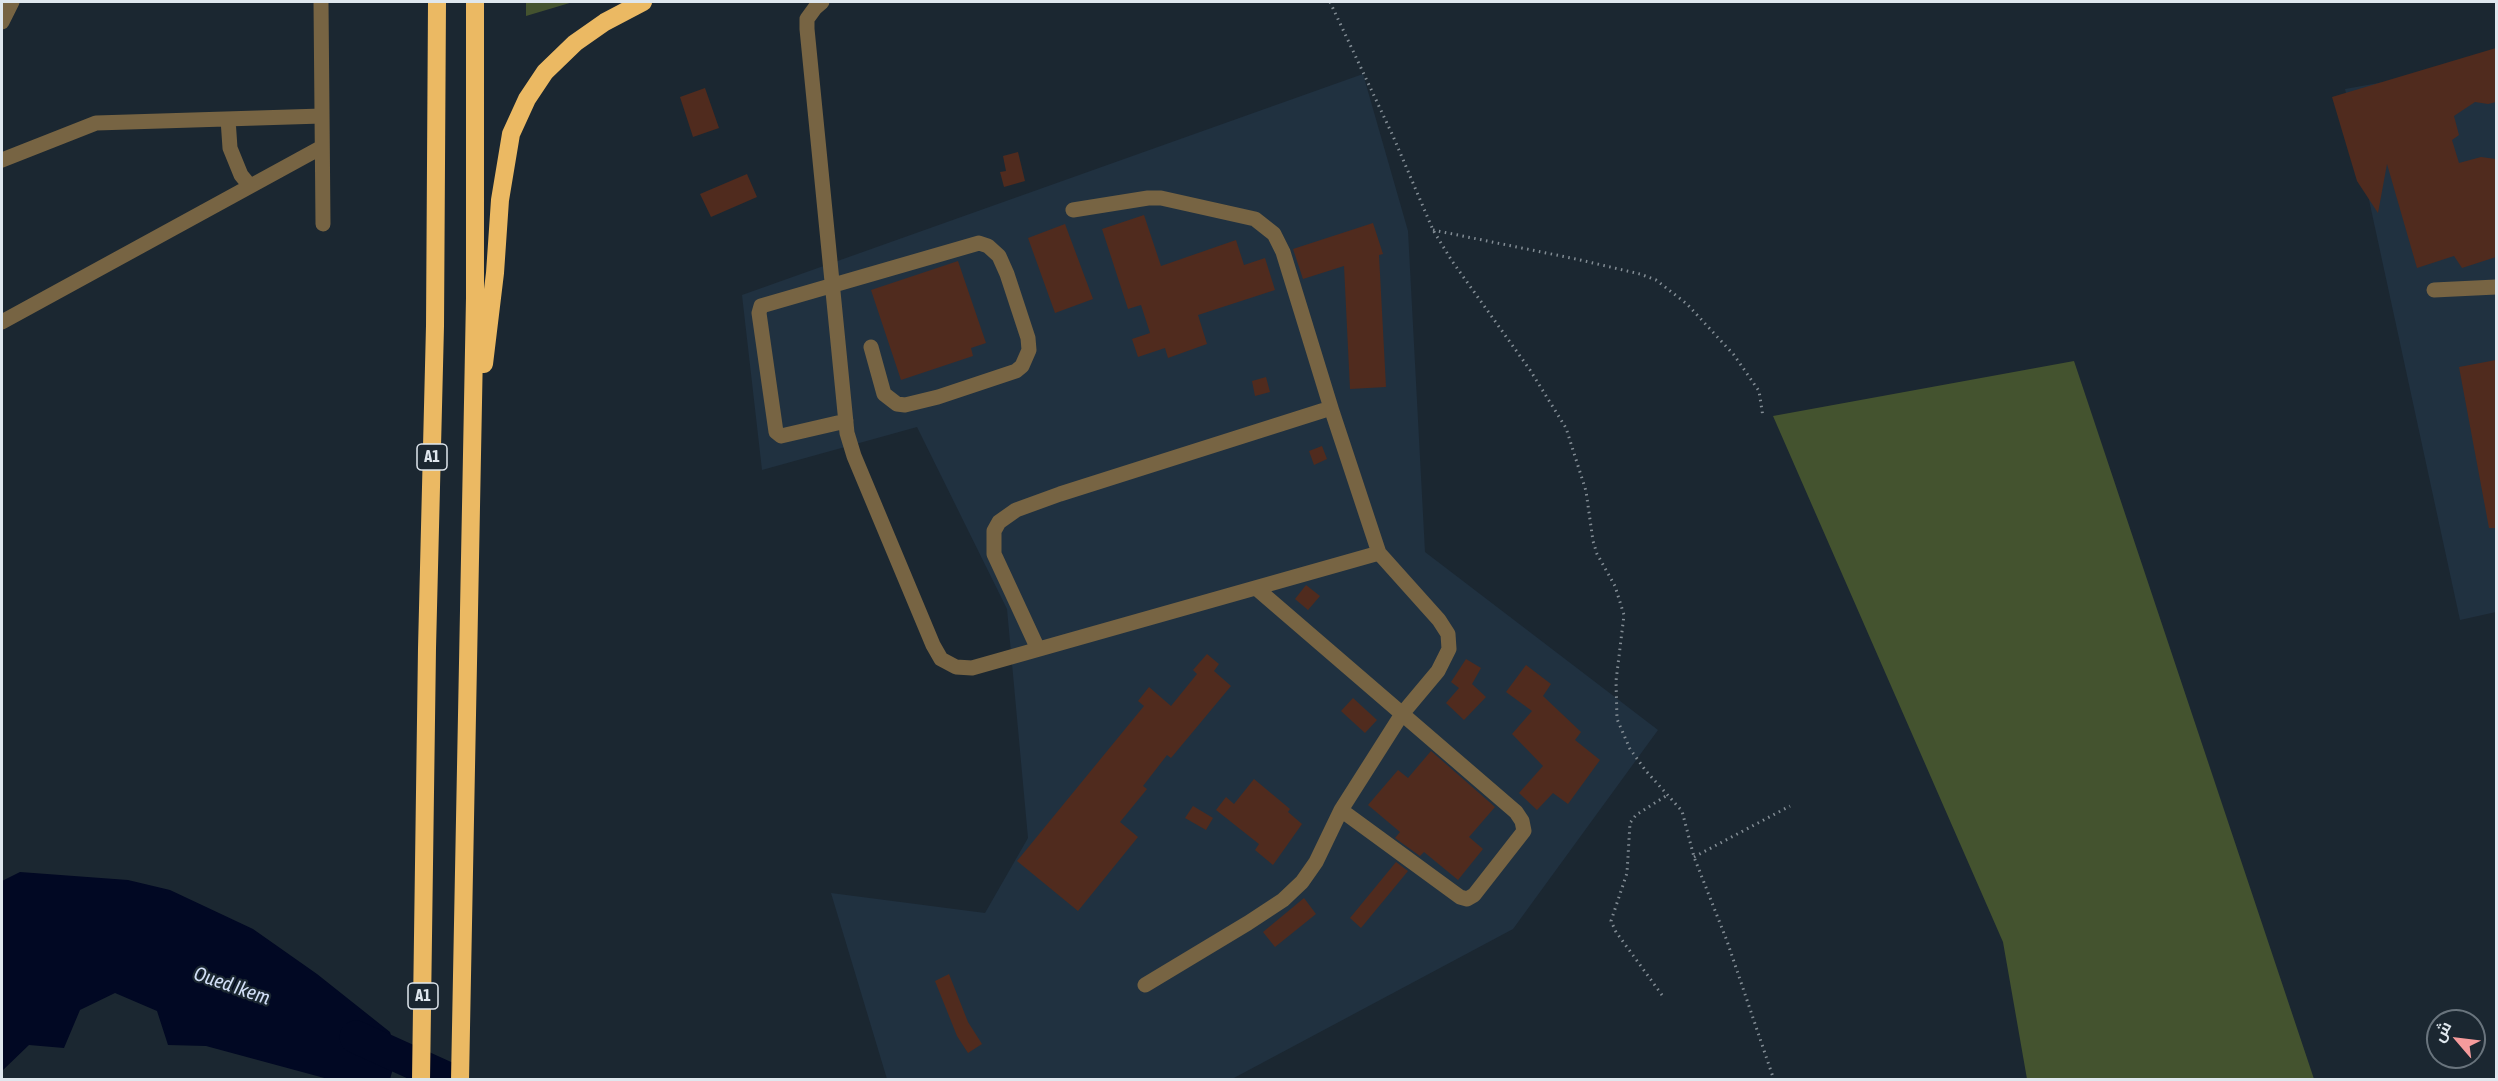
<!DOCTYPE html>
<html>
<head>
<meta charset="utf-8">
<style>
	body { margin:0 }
	#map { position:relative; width:2498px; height:1081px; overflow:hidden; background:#1b2731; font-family:"Asap Condensed",Cairo,sans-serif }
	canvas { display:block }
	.frame { position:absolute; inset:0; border:3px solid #dfe7ee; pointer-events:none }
	.north { position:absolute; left:2426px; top:1009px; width:60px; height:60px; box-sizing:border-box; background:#1b2731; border:2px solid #69747d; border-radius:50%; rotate:298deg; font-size:16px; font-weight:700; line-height:24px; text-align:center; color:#dfe7ee }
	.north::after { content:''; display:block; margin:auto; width:21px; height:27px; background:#f59b9c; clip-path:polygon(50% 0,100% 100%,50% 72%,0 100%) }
</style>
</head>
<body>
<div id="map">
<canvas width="2498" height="1081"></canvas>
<div class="frame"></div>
<div class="north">ش</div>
</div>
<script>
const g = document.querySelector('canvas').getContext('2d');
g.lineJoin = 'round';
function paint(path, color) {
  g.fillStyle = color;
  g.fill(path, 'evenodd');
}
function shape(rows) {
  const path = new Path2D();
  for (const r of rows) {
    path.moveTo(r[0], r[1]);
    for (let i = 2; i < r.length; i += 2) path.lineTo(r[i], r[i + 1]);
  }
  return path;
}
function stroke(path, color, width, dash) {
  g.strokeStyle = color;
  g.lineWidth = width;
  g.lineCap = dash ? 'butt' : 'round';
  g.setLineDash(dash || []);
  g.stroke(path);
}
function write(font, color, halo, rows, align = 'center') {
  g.font = font + ' "Asap Condensed",sans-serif';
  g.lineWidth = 4.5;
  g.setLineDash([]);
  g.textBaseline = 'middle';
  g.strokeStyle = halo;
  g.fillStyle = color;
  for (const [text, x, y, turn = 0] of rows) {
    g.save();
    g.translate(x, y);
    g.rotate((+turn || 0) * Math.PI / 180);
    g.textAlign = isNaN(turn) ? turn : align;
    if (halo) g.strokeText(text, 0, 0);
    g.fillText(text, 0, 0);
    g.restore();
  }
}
const built = shape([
	[2496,62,2496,612,2460,620,2345,89],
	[1363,74,1408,231,1425,552,1658,730,1513,929,1232,1079,887,1079,831,893,985,913,1028,838,1007,609,917,427,762,470,742,295]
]);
const forest = shape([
	[526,2,573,2,526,16],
	[2074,361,2314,1079,2027,1079,2003,942,1773,416]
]);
const water = shape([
	[20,872,128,880,170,890,253,929,317,974,390,1032,397,1055,390,1079,328,1079,206,1046,168,1045,157,1011,115,993,80,1010,64,1048,29,1045,2,1071,2,881]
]);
const river = shape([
	[356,1037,451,1080]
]);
const building = shape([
	[2496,48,2496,102,2488,104,2475,102,2454,116,2459,135,2452,140,2459,163,2481,157,2496,159,2496,257,2462,268,2454,256,2417,268,2387,164,2378,213,2357,181,2332,97],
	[705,88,719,128,693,137,680,97],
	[1018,152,1025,181,1004,187,1000,172,1006,171,1003,156],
	[747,174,757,197,711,217,700,194],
	[1144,215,1161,266,1236,240,1244,265,1265,258,1275,290,1198,315,1207,344,1168,358,1165,348,1138,357,1132,339,1150,333,1141,305,1128,309,1102,229],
	[1373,223,1383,254,1379,255,1386,387,1350,389,1344,266,1303,279,1293,249],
	[1065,224,1093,299,1055,313,1028,238],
	[958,261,986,343,971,348,973,356,901,380,871,290],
	[2496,360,2496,528,2489,528,2459,367],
	[1266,377,1270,392,1255,396,1252,381],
	[1322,446,1327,459,1314,465,1309,451],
	[1306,585,1320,596,1308,610,1295,599],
	[1207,654,1219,664,1214,671,1231,686,1171,758,1167,755,1143,786,1147,789,1120,822,1138,837,1078,911,1017,861,1144,706,1138,701,1149,687,1171,706,1197,674,1193,670],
	[1466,659,1481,668,1472,684,1486,697,1464,720,1446,703,1459,688,1451,682],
	[1526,665,1551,684,1543,696,1581,732,1575,740,1600,760,1568,804,1553,793,1537,810,1519,793,1543,766,1512,734,1532,711,1506,692],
	[1353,698,1377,720,1365,733,1341,711],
	[1431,751,1495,807,1469,837,1483,849,1458,880,1424,852,1420,856,1395,838,1400,832,1368,805,1398,770,1408,778],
	[1254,779,1290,809,1288,812,1302,824,1273,865,1255,850,1259,844,1216,810,1226,797,1234,804],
	[1193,806,1213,818,1206,830,1185,818],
	[1396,862,1408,871,1361,928,1350,918],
	[1304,898,1316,914,1275,947,1263,932],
	[949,974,968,1022,982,1044,968,1053,957,1036,935,981]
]);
const path = shape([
	[1330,2,1393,136,1433,230,1452,261,1530,370,1566,428,1586,491,1593,541,1597,554,1615,586,1624,615,1616,681,1617,719,1630,749,1646,771,1682,811,1694,857,1727,941,1774,1080],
	[1433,230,1576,259,1640,274,1656,280,1687,304,1734,355,1759,391,1763,417],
	[1694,857,1790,806],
	[1662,995,1616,932,1611,921,1627,873,1630,823,1636,815,1669,794]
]);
const minor = shape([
	[321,2,323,224],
	[822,2,815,8,807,19,807,29,847,433,854,456,933,645,941,659,956,667,972,668,1379,553],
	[2,22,12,2],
	[228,119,230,148,241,175,250,186],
	[2,160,96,123,322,116],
	[2434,290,2496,287],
	[2,322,322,147],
	[846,421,781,436,776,432,759,313,761,306,979,243,988,246,999,256,1007,274,1028,338,1029,350,1022,366,1016,371,938,397,905,405,897,404,884,394,871,347],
	[1256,588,1516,812,1522,821,1524,831,1474,895,1467,899,1460,897,1341,810],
	[1038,649,994,554,994,531,999,522,1016,510,1060,494,1331,408,1283,252,1274,234,1255,219,1161,198,1148,198,1073,210],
	[1145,985,1248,923,1283,900,1302,882,1316,862,1341,810,1402,714,1438,671,1449,649,1448,634,1439,620,1379,553,1331,408]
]);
const highway = shape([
	[484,364,495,273,500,200,511,134,527,99,545,72,575,43,605,22,643,2],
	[421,1080,427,648,435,326,437,2],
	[460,1080,475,298,475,2]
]);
const shields = [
	[432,457,30],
	[423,996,30]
];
const shieldNames = [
	["A1",432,457],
	["A1",423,996]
];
const waterNames = [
	["Oued Ikem",232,986,19]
];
paint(built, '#203140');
paint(forest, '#44532f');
paint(water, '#010823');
stroke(river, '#010823', 33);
paint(building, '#502b1e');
stroke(path, '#838d95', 3, [1.5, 4.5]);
stroke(minor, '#776443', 15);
stroke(highway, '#ebb963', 18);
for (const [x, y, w] of shields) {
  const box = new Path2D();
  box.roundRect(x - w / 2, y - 13, w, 26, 4.5);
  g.fillStyle = '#1b2731';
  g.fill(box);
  stroke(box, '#dfe7ee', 1.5);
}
write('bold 16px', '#dfe7ee', null, shieldNames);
write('italic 20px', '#d1def6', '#1b2731', waterNames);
</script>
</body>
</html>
